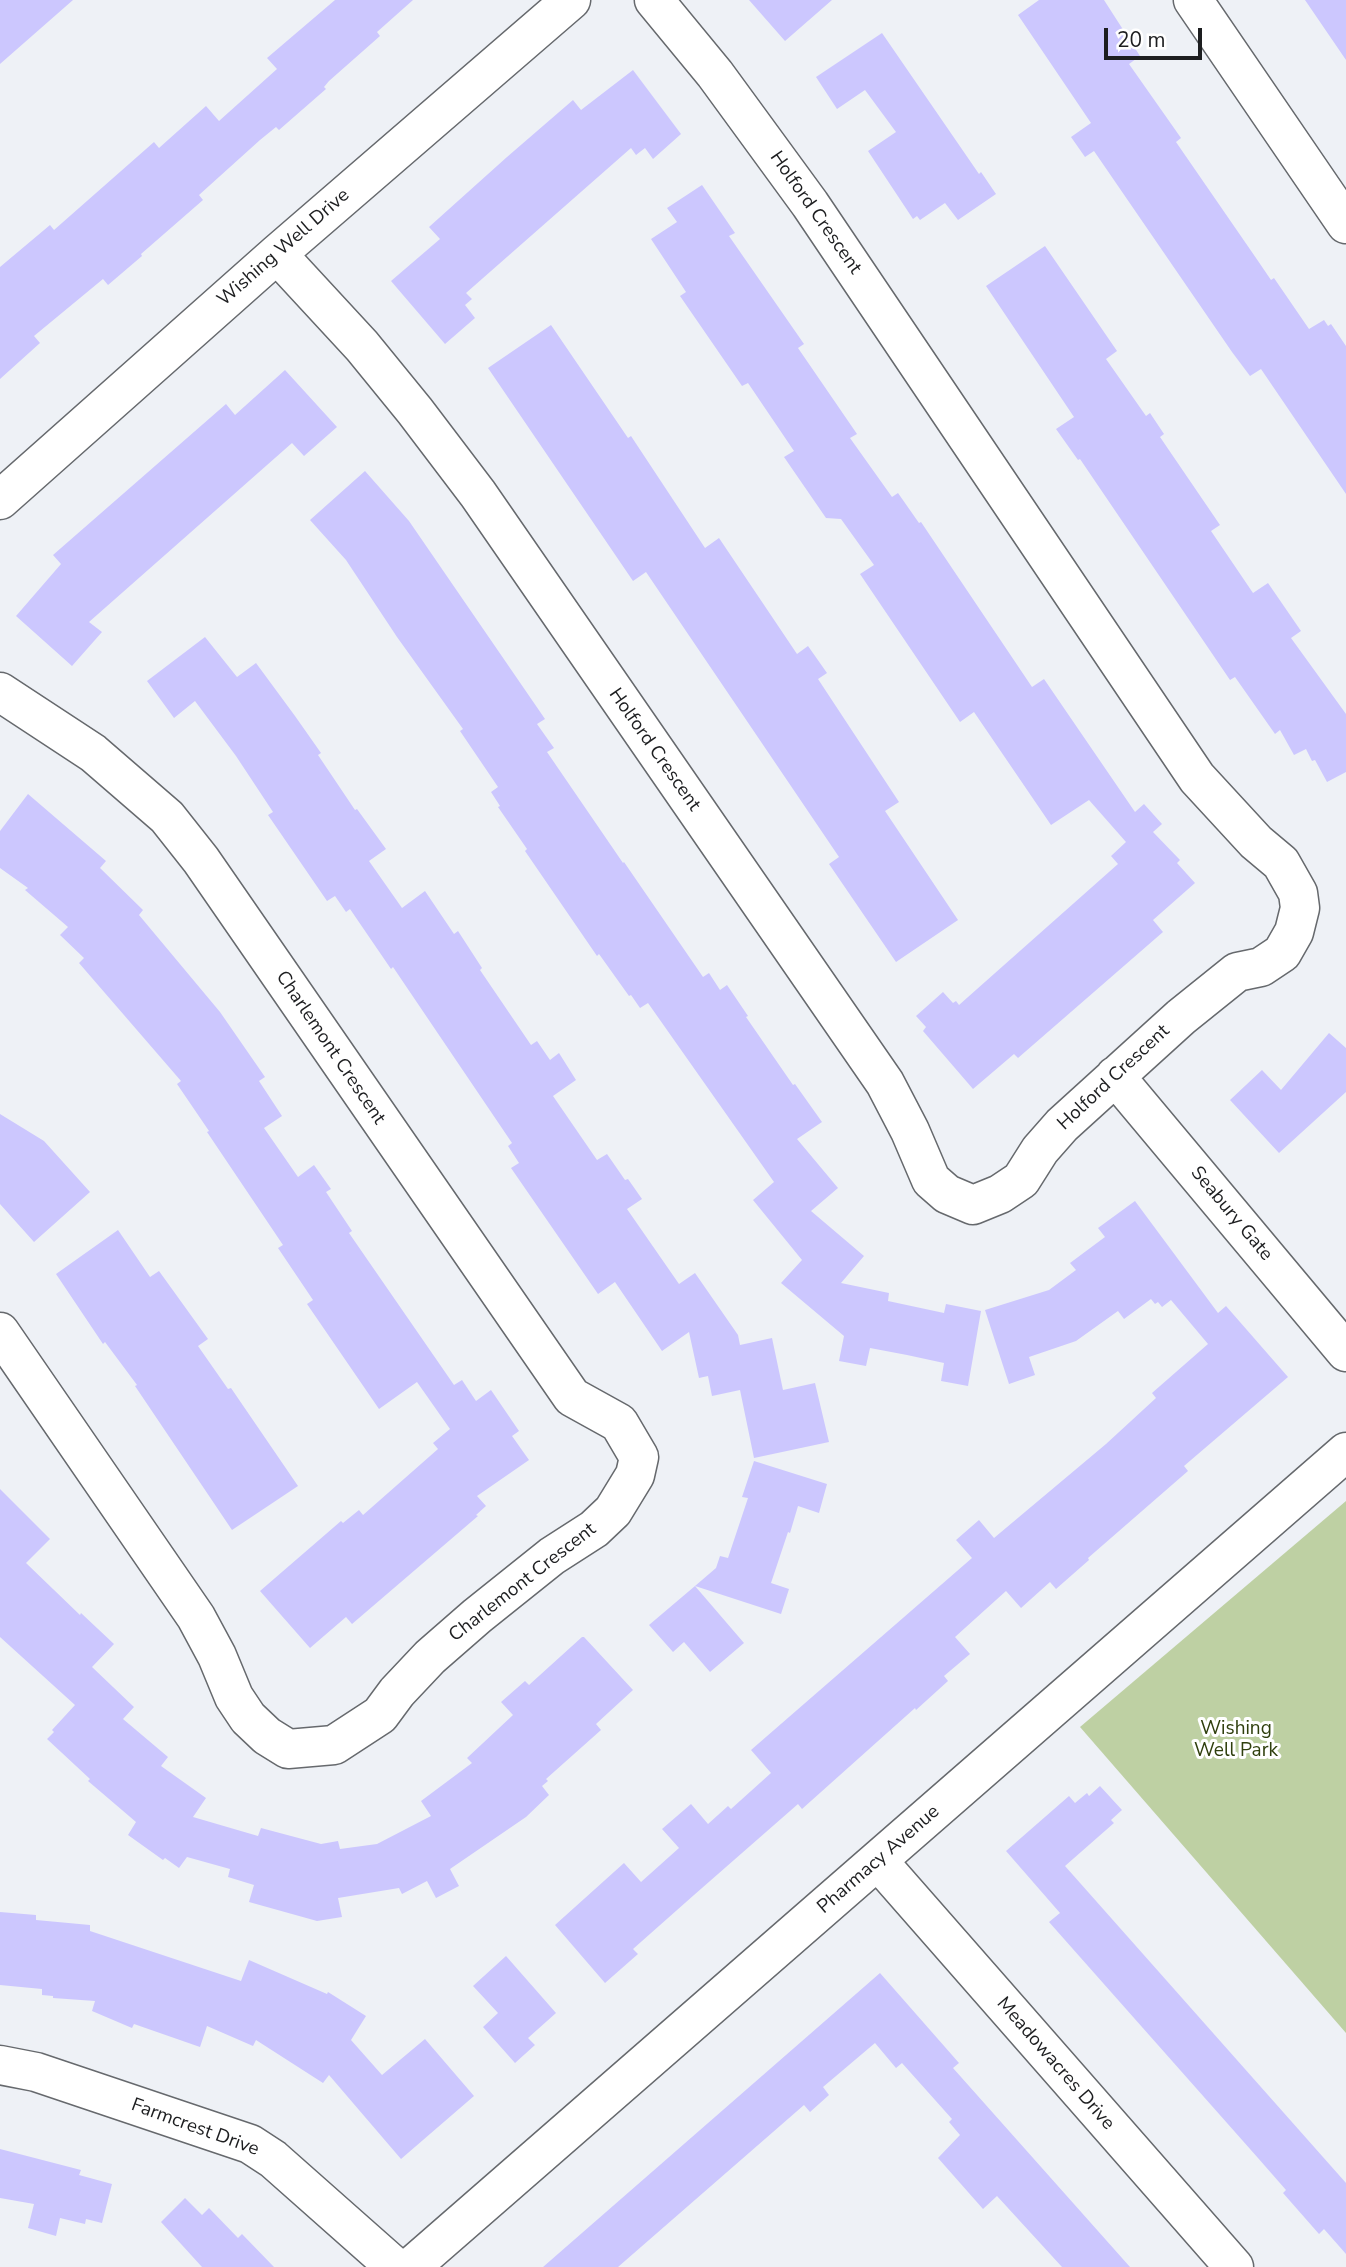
<!DOCTYPE html>
<html>
<head>
<meta charset="utf-8">
<style>
	body { margin:0 }
	#map { position:relative; width:1346px; height:2267px; overflow:hidden; background:#eef1f6; font-family:"Nunito Sans",sans-serif }
	canvas { display:block }
	.scale { position:absolute; left:1104px; top:28px; width:98px; height:32px; box-sizing:border-box; border:4px solid #1d1e20; border-top:0; padding-left:9px; font-size:21px; line-height:24px; white-space:nowrap; color:#1d1e20; -webkit-text-stroke:5px #fff; paint-order:stroke }
</style>
</head>
<body>
<div id="map">
<canvas width="1346" height="2267"></canvas>
<div class="scale">20 m</div>
</div>
<script>
const g = document.querySelector('canvas').getContext('2d');
g.lineJoin = 'round';
function paint(path, color) {
  g.fillStyle = color;
  g.fill(path, 'evenodd');
}
function shape(rows) {
  const path = new Path2D();
  for (const r of rows) {
    path.moveTo(r[0], r[1]);
    for (let i = 2; i < r.length; i += 2) path.lineTo(r[i], r[i + 1]);
  }
  return path;
}
function stroke(path, color, width, dash) {
  g.strokeStyle = color;
  g.lineWidth = width;
  g.lineCap = dash ? 'butt' : 'round';
  g.setLineDash(dash || []);
  g.stroke(path);
}
function write(font, color, halo, rows, align = 'center') {
  g.font = font + ' "Nunito Sans",sans-serif';
  g.lineWidth = 6;
  g.setLineDash([]);
  g.textBaseline = 'middle';
  g.strokeStyle = halo;
  g.fillStyle = color;
  for (const [text, x, y, turn = 0] of rows) {
    g.save();
    g.translate(x, y);
    g.rotate((+turn || 0) * Math.PI / 180);
    g.textAlign = isNaN(turn) ? turn : align;
    if (halo) g.strokeText(text, 0, 0);
    g.fillText(text, 0, 0);
    g.restore();
  }
}
const green = shape([
	[1346,1501,1346,2033,1080,1727]
]);
const building = shape([
	[0,0,73,0,0,64],
	[335,0,413,0,377,32,380,36,329,81,324,87,326,89,279,130,276,127,260,140,199,195,203,200,141,254,142,256,108,285,103,279,34,336,40,343,0,379,0,267,50,225,54,230,154,142,159,148,206,106,219,121,277,69,267,58],
	[749,0,832,0,785,41],
	[1039,0,1104,0,1140,56,1129,64,1181,138,1176,142,1256,258,1271,280,1274,278,1309,329,1324,320,1328,326,1331,324,1346,346,1346,494,1261,369,1250,376,1232,352,1094,151,1085,157,1071,137,1091,123,1018,15],
	[1305,0,1346,0,1346,60],
	[882,33,979,174,981,172,996,194,958,220,945,203,920,220,917,216,913,219,868,151,896,132,865,90,837,109,816,77],
	[633,70,681,134,653,159,645,148,636,155,631,148,466,293,472,299,465,305,475,318,445,344,391,281,440,239,429,227,507,157,573,100,581,110],
	[702,185,735,233,729,236,804,344,798,348,857,434,850,438,892,497,898,493,919,523,921,522,1032,687,1044,679,1135,812,1144,804,1162,824,1153,832,1180,860,1177,863,1195,883,1153,920,1163,932,1018,1058,1014,1054,973,1089,923,1031,926,1027,916,1016,943,992,953,1003,956,1001,959,1005,1118,864,1111,856,1126,842,1089,800,1051,825,974,712,960,722,860,574,874,565,841,519,826,518,784,457,794,451,748,383,742,386,680,296,686,292,651,239,677,222,667,208],
	[1045,246,1117,351,1106,359,1146,416,1150,413,1164,434,1160,437,1220,525,1211,531,1253,593,1268,583,1301,631,1291,638,1346,714,1346,772,1327,782,1315,760,1312,761,1306,749,1294,755,1280,730,1275,734,1235,677,1230,680,1080,459,1078,460,1056,429,1074,417,986,286],
	[551,325,628,438,631,436,705,548,719,538,797,654,808,646,827,673,818,679,899,802,885,811,958,920,896,962,829,864,839,857,646,572,633,581,488,368],
	[285,370,337,427,304,456,292,443,89,622,102,632,72,666,16,616,61,564,53,555,226,404,235,415],
	[365,471,409,521,545,719,537,724,554,748,547,752,623,863,624,862,703,977,709,973,720,990,727,985,748,1016,746,1017,793,1085,795,1084,822,1122,797,1139,838,1188,811,1211,864,1256,841,1283,889,1293,888,1301,944,1313,946,1304,981,1311,968,1386,941,1381,944,1363,907,1355,870,1348,866,1366,839,1361,844,1336,781,1283,802,1260,753,1200,774,1182,648,1003,640,1008,631,995,629,996,599,954,597,956,525,851,527,849,498,807,500,806,491,792,498,787,460,731,463,729,397,637,346,560,310,520],
	[205,637,237,677,256,663,295,716,321,753,318,755,355,810,357,809,386,849,369,861,402,908,425,891,454,934,458,931,482,968,480,970,531,1045,537,1041,550,1060,559,1053,576,1080,553,1096,597,1160,607,1154,625,1180,628,1179,642,1199,627,1209,679,1284,695,1273,738,1335,740,1345,772,1338,783,1390,815,1383,829,1442,754,1458,740,1390,712,1396,708,1376,699,1378,689,1332,662,1351,615,1282,598,1294,511,1168,519,1163,508,1146,512,1143,393,967,391,969,350,909,346,912,335,896,327,901,268,815,273,812,236,756,195,701,174,718,147,681],
	[28,794,106,861,100,868,143,910,139,915,220,1012,265,1077,259,1081,282,1116,264,1128,298,1177,314,1165,331,1189,326,1192,352,1231,349,1233,454,1385,462,1380,476,1401,491,1390,519,1431,512,1436,529,1460,477,1496,486,1506,476,1515,478,1516,352,1624,346,1617,310,1648,260,1591,341,1521,343,1523,359,1510,363,1515,438,1449,433,1443,450,1429,417,1382,379,1409,307,1304,313,1300,278,1248,283,1245,207,1132,209,1131,177,1084,181,1081,79,963,84,958,60,935,68,927,25,890,28,888,0,868,0,831],
	[1329,1033,1346,1048,1346,1092,1279,1153,1230,1100,1262,1070,1281,1090],
	[0,1114,44,1141,90,1192,34,1242,0,1204],
	[1135,1201,1218,1313,1226,1306,1288,1377,1184,1466,1188,1471,1088,1558,1089,1560,1056,1589,1050,1582,1021,1608,1006,1591,955,1637,970,1654,944,1676,948,1681,916,1710,915,1708,802,1809,798,1804,694,1895,633,1949,638,1954,605,1983,555,1925,624,1863,641,1882,679,1848,662,1829,691,1804,708,1824,728,1806,731,1809,771,1773,751,1750,972,1558,956,1540,979,1520,994,1538,1106,1444,1156,1398,1152,1393,1208,1344,1171,1300,1162,1307,1158,1302,1155,1304,1151,1299,1124,1319,1118,1311,1076,1341,1029,1357,1035,1375,1009,1384,985,1310,1049,1290,1076,1270,1070,1263,1105,1237,1098,1228],
	[118,1230,150,1277,159,1271,208,1339,198,1346,228,1389,231,1388,298,1486,232,1530,135,1386,137,1385,105,1342,103,1344,56,1274],
	[754,1461,827,1484,819,1513,798,1506,790,1533,788,1532,771,1583,789,1589,781,1614,695,1586,716,1568,720,1556,728,1558,748,1498,742,1497],
	[0,1489,50,1539,26,1563,80,1615,81,1613,114,1644,92,1667,134,1707,123,1719,168,1757,161,1766,206,1798,193,1817,258,1836,261,1828,321,1844,338,1841,340,1849,377,1844,431,1816,421,1801,472,1763,467,1758,513,1715,501,1702,525,1681,529,1685,582,1637,584,1637,633,1690,596,1724,601,1730,546,1779,548,1781,542,1786,549,1795,526,1817,450,1869,459,1886,436,1898,427,1881,402,1894,399,1888,338,1898,342,1917,317,1921,249,1902,254,1885,228,1877,230,1869,187,1857,179,1868,165,1858,163,1860,128,1835,136,1822,88,1781,90,1779,47,1739,54,1732,52,1730,75,1705,0,1637],
	[695,1586,744,1643,710,1672,684,1642,673,1652,649,1625],
	[1100,1786,1122,1810,1111,1820,1114,1823,1065,1866,1346,2183,1346,2254,1324,2229,1319,2234,1283,2193,1286,2190,1258,2158,1049,1922,1060,1913,1006,1851,1069,1796,1075,1803,1087,1793,1089,1796],
	[0,1912,36,1915,36,1920,90,1925,90,1931,241,1981,249,1960,327,1994,328,1992,366,2016,351,2040,382,2075,425,2039,474,2096,401,2159,329,2075,323,2083,256,2040,253,2046,207,2026,200,2047,134,2024,132,2028,92,2011,95,2001,53,1998,53,1996,42,1995,42,1989,0,1985],
	[506,1956,556,2013,528,2038,535,2045,515,2063,483,2027,498,2013,473,1986],
	[880,1973,959,2063,953,2068,1130,2267,1062,2267,997,2196,983,2209,938,2158,960,2135,949,2122,952,2119,902,2063,896,2068,875,2043,823,2087,829,2095,810,2112,804,2105,618,2267,543,2267],
	[0,2149,81,2170,79,2175,112,2184,102,2223,86,2219,85,2224,60,2218,56,2236,28,2228,34,2204,0,2198],
	[185,2198,202,2215,209,2208,238,2238,242,2234,274,2267,202,2267,161,2222]
]);
const minor = shape([
	[1193,0,1346,224],
	[277,254,362,346,415,411,478,494,885,1083,910,1131,931,1180,947,1194,973,1205,1000,1194,1021,1180,1040,1150,1062,1125,1181,1017,1237,972,1261,967,1282,953,1294,932,1300,908,1298,893,1281,863,1256,842,1197,778,810,204,715,74,654,0],
	[0,500,277,254,571,0],
	[0,692,93,753,167,817,201,860,572,1397,619,1423,639,1457,635,1475,613,1511,594,1529,552,1556,477,1616,430,1657,397,1692,380,1715,334,1745,288,1749,267,1736,248,1718,234,1697,217,1656,196,1617,0,1332],
	[1115,1076,1346,1352],
	[878,1861,1234,2267],
	[0,2065,36,2072,250,2144,273,2159,395,2267],
	[411,2267,1346,1452]
]);
const streetNames = [
	["Holford Crescent",815,213,55],
	["Wishing Well Drive",284,248,-41],
	["Holford Crescent",654,750,55],
	["Charlemont Crescent",330,1048,56],
	["Holford Crescent",1114,1078,-43],
	["Seabury Gate",1231,1214,50],
	["Charlemont Crescent",523,1583,-38],
	["Pharmacy Avenue",879,1860,-41],
	["Meadowacres Drive",1055,2064,49],
	["Farmcrest Drive",195,2128,20]
];
const parkNames = [
	["Wishing",1236,1729],
	["Well Park",1236,1751]
];
paint(green, '#bed0a3');
paint(building, '#ccc7fe');
stroke(minor, '#66696d', 41);
stroke(minor, '#fff', 38);
write('19px', '#1d1e20', '#fff', streetNames);
write('19px', '#2f3f0d', '#fff', parkNames);
</script>
</body>
</html>
